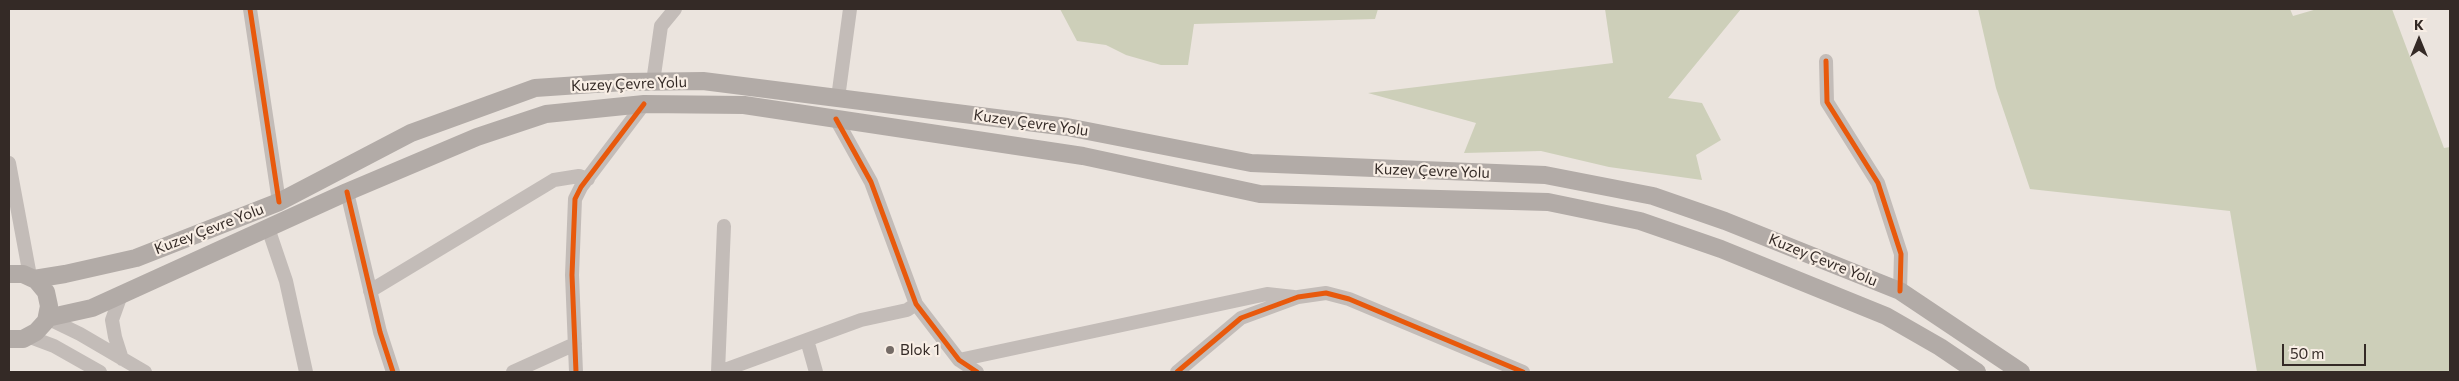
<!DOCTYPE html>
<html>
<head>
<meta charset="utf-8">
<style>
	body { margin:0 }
	#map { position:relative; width:2459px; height:381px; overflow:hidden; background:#ebe4de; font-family:Commissioner,sans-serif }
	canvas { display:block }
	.frame { position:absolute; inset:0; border:10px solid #342a26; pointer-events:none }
	.north { position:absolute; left:2394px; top:15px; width:50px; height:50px; -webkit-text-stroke:4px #f8eee5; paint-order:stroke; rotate:0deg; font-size:14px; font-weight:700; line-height:20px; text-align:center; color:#342a26 }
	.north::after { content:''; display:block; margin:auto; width:18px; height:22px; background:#342a26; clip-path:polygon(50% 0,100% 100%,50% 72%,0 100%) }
	.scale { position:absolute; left:2282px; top:344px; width:84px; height:22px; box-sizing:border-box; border:2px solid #342a26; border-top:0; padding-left:6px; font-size:15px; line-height:18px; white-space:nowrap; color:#342a26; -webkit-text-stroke:4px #f8eee5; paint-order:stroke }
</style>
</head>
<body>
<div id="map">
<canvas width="2459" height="381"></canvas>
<div class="frame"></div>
<div class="north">K</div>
<div class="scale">50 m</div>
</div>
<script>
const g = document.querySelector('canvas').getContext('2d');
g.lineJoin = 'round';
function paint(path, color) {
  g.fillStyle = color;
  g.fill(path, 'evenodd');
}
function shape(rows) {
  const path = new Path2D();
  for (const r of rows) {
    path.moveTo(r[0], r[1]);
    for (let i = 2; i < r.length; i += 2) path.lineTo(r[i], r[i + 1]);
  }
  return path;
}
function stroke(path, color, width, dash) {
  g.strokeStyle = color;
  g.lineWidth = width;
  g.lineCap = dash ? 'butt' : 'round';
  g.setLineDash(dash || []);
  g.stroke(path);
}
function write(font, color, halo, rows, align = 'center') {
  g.font = font + ' Commissioner,sans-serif';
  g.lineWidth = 4.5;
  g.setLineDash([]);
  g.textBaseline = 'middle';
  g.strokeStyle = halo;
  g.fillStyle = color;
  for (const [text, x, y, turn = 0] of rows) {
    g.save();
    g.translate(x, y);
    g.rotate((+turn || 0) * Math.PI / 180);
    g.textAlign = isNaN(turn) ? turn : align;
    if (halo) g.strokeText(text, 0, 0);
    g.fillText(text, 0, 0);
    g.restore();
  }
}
const green = shape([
	[1060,9,1378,9,1375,19,1194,24,1188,65,1161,65,1126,55,1106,45,1077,41],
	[1605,9,1741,9,1668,98,1702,103,1721,140,1696,155,1702,180,1609,167,1541,151,1464,153,1476,123,1368,93,1613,63],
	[1978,9,2290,9,2293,16,2317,9,2392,9,2444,148,2450,147,2450,372,2257,372,2230,211,2030,189,1996,88]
]);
const minor = shape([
	[250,9,279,202],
	[1826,61,1827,102,1878,183,1901,254,1900,291],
	[653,82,661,26,675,9],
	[838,98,850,9],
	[836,119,871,182,916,304,959,360,977,372],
	[9,163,30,276],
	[347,192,380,332,393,372],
	[268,228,286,281,306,372],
	[370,291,554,180,579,176,588,179],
	[121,295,112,320,115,337,122,359],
	[47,318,80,334,145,372],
	[30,337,54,346,100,372],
	[807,340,816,372],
	[959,360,1267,294,1294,297],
	[513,372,575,344],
	[576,372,572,275,575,199,581,187,644,104],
	[718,372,724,226],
	[719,372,861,320,907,310,916,304],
	[1177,372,1241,318,1298,297,1326,293,1349,299,1523,372]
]);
const major = shape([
	[9,274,23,274,36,280,46,292,49,306,46,321,36,332,23,339,9,339],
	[34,279,65,274,136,258,279,202,411,133,535,88,624,82,703,81,1067,127,1251,163,1545,175,1653,196,1725,221,1900,291,2021,372],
	[47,318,92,308,347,192,477,137,546,114,644,104,744,105,1083,156,1260,194,1548,202,1640,221,1721,249,1886,316,1940,347,1977,372]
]);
const cycleway = shape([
	[250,9,279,202],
	[1826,61,1827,102,1878,183,1901,254,1900,291],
	[836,119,871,182,916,304,959,360,977,372],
	[347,192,380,332,393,372],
	[576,372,572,275,575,199,581,187,644,104],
	[1177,372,1241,318,1298,297,1326,293,1349,299,1523,372]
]);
const markers = [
	[890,350,5,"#746b66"]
];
const streetNames = [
	["Kuzey Çevre Yolu",629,84,-2],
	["Kuzey Çevre Yolu",1031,123,8],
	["Kuzey Çevre Yolu",1432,171,2],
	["Kuzey Çevre Yolu",209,229,-21],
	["Kuzey Çevre Yolu",1823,260,22]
];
const poiNames = [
	["Blok 1",900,350]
];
paint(green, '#cdcfb9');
stroke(minor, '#c3bcb8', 14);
stroke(major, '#b2aba7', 18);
stroke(cycleway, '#e8590c', 5);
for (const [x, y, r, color] of markers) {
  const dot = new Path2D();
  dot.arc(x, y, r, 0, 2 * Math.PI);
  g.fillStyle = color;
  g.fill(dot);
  stroke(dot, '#f8eee5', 2);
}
write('15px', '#342a26', '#f8eee5', streetNames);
write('15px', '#342a26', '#f8eee5', poiNames, 'left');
</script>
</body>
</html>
